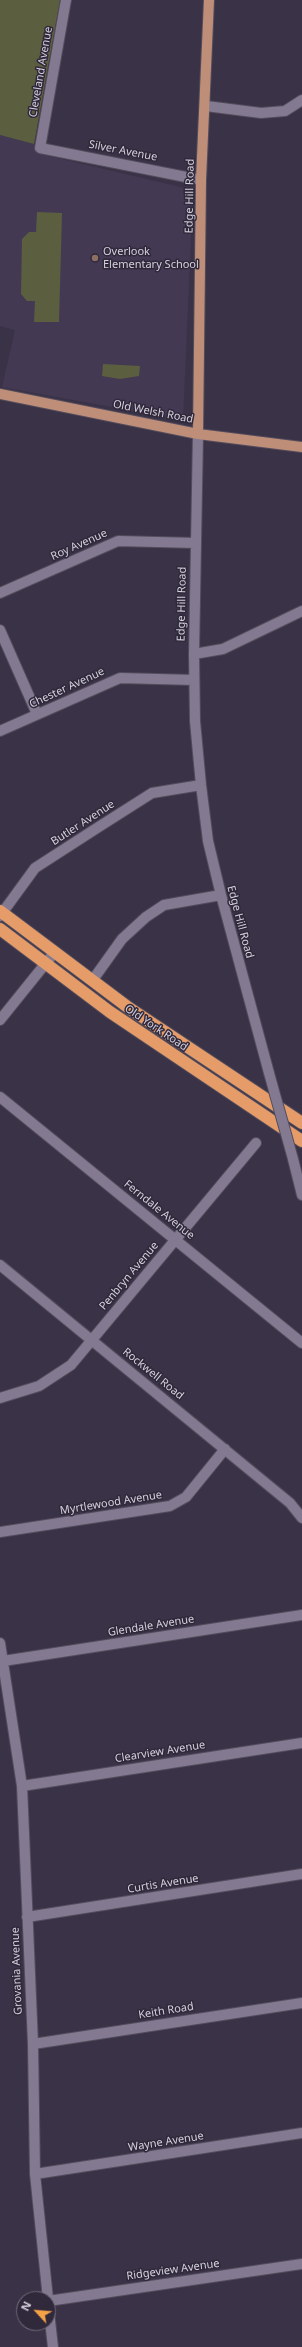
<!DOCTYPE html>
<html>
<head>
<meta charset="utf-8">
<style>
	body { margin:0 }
	#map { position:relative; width:302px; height:2347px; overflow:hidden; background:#3a3246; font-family:"Noto Sans",sans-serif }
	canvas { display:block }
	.north { position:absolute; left:16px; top:2291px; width:40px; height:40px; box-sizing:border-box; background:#30283b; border:1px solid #726b7b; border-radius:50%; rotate:296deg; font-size:11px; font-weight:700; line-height:16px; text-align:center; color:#d4d0dc }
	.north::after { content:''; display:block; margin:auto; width:14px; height:18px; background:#f5a246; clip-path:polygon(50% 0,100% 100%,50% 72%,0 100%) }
</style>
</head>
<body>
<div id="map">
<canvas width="302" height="2347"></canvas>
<div class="north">N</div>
</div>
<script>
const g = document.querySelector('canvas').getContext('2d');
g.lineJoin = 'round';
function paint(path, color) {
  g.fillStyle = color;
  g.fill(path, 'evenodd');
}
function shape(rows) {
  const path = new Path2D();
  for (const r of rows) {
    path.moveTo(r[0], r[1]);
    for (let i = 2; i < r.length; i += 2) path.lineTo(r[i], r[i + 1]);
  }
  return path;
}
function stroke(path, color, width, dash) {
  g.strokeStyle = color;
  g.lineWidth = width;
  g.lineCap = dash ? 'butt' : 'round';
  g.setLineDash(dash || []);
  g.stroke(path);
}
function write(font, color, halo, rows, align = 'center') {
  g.font = font + ' "Noto Sans",sans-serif';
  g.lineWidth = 3;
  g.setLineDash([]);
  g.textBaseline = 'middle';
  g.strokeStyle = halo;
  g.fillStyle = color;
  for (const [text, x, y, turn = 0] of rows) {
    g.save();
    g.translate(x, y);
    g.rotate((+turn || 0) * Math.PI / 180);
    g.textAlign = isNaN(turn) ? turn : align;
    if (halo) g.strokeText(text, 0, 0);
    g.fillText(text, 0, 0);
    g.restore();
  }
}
const built = shape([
	[0,135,34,144,36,153,193,190,183,420,2,387,15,330,0,326]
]);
const green = shape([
	[0,0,60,0,34,144,0,135],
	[37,212,62,213,59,322,34,322,35,301,27,301,21,294,22,239,29,232,36,232],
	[103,364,140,366,139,376,120,379,102,376]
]);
const minor = shape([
	[66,0,40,148,201,180],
	[206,106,261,113,285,111,302,100],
	[198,434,194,654,195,721,201,785,208,841,221,895,269,1073],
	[0,593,118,541,196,543],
	[0,630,37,714],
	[194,654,223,649,302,611],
	[0,731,120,678,194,680],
	[0,916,35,868,97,828,152,793,201,785],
	[92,981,122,939,146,917,164,905,221,895],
	[0,1020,54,953],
	[0,1097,302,1343],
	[293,1159,302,1195],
	[0,1265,290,1503,302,1518],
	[0,1398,39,1386,71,1365,256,1143],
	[0,1532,170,1506,186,1497,225,1449],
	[0,1643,22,1786,33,2044,35,2174,48,2299],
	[3,1661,302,1615],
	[22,1786,302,1743],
	[27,1917,302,1874],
	[33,2044,302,2003],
	[35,2174,302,2133],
	[48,2301,302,2264],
	[48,2303,53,2347]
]);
const major = shape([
	[0,394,198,434,302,447],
	[198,434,201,180,209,0]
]);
const highway = shape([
	[0,911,129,1008,302,1123],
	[0,929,110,1012,302,1141]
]);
const minorBridge = shape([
	[269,1073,293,1159]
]);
const markers = [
	[95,258,4,"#8d6e63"]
];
const streetNames = [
	["Cleveland Avenue",41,72,-80],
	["Silver Avenue",123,151,11],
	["Edge Hill Road",190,196,-89],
	["Old Welsh Road",153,412,11],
	["Roy Avenue",79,545,-24],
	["Edge Hill Road",182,604,-89],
	["Chester Avenue",67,688,-25],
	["Butler Avenue",83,823,-33],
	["Edge Hill Road",240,922,75],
	["Old York Road",156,1028,34],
	["Ferndale Avenue",159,1210,39],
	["Penbryn Avenue",129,1276,-50],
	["Rockwell Road",153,1374,39],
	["Myrtlewood Avenue",111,1503,-9],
	["Glendale Avenue",151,1626,-9],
	["Clearview Avenue",160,1752,-9],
	["Curtis Avenue",163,1884,-9],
	["Grovania Avenue",17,1971,-92],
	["Keith Road",166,2011,-9],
	["Wayne Avenue",166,2142,-9],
	["Ridgeview Avenue",173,2270,-8]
];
const poiNames = [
	["Overlook",103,252],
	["Elementary School",103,265]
];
paint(built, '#443953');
paint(green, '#5b5f3f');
stroke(minor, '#544d5d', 12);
stroke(major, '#544d5d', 12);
stroke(highway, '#544d5d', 14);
stroke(minor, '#837a91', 10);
stroke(major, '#be8e78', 10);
stroke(highway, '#e59c68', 12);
stroke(minorBridge, '#544d5d', 12, []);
stroke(minorBridge, '#837a91', 10);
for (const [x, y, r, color] of markers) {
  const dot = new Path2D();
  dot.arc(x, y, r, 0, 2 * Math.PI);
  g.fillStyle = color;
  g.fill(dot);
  stroke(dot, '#30283b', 1.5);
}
write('11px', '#d4d0dc', '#30283b', streetNames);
write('11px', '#d4d0dc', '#30283b', poiNames, 'left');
</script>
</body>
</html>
